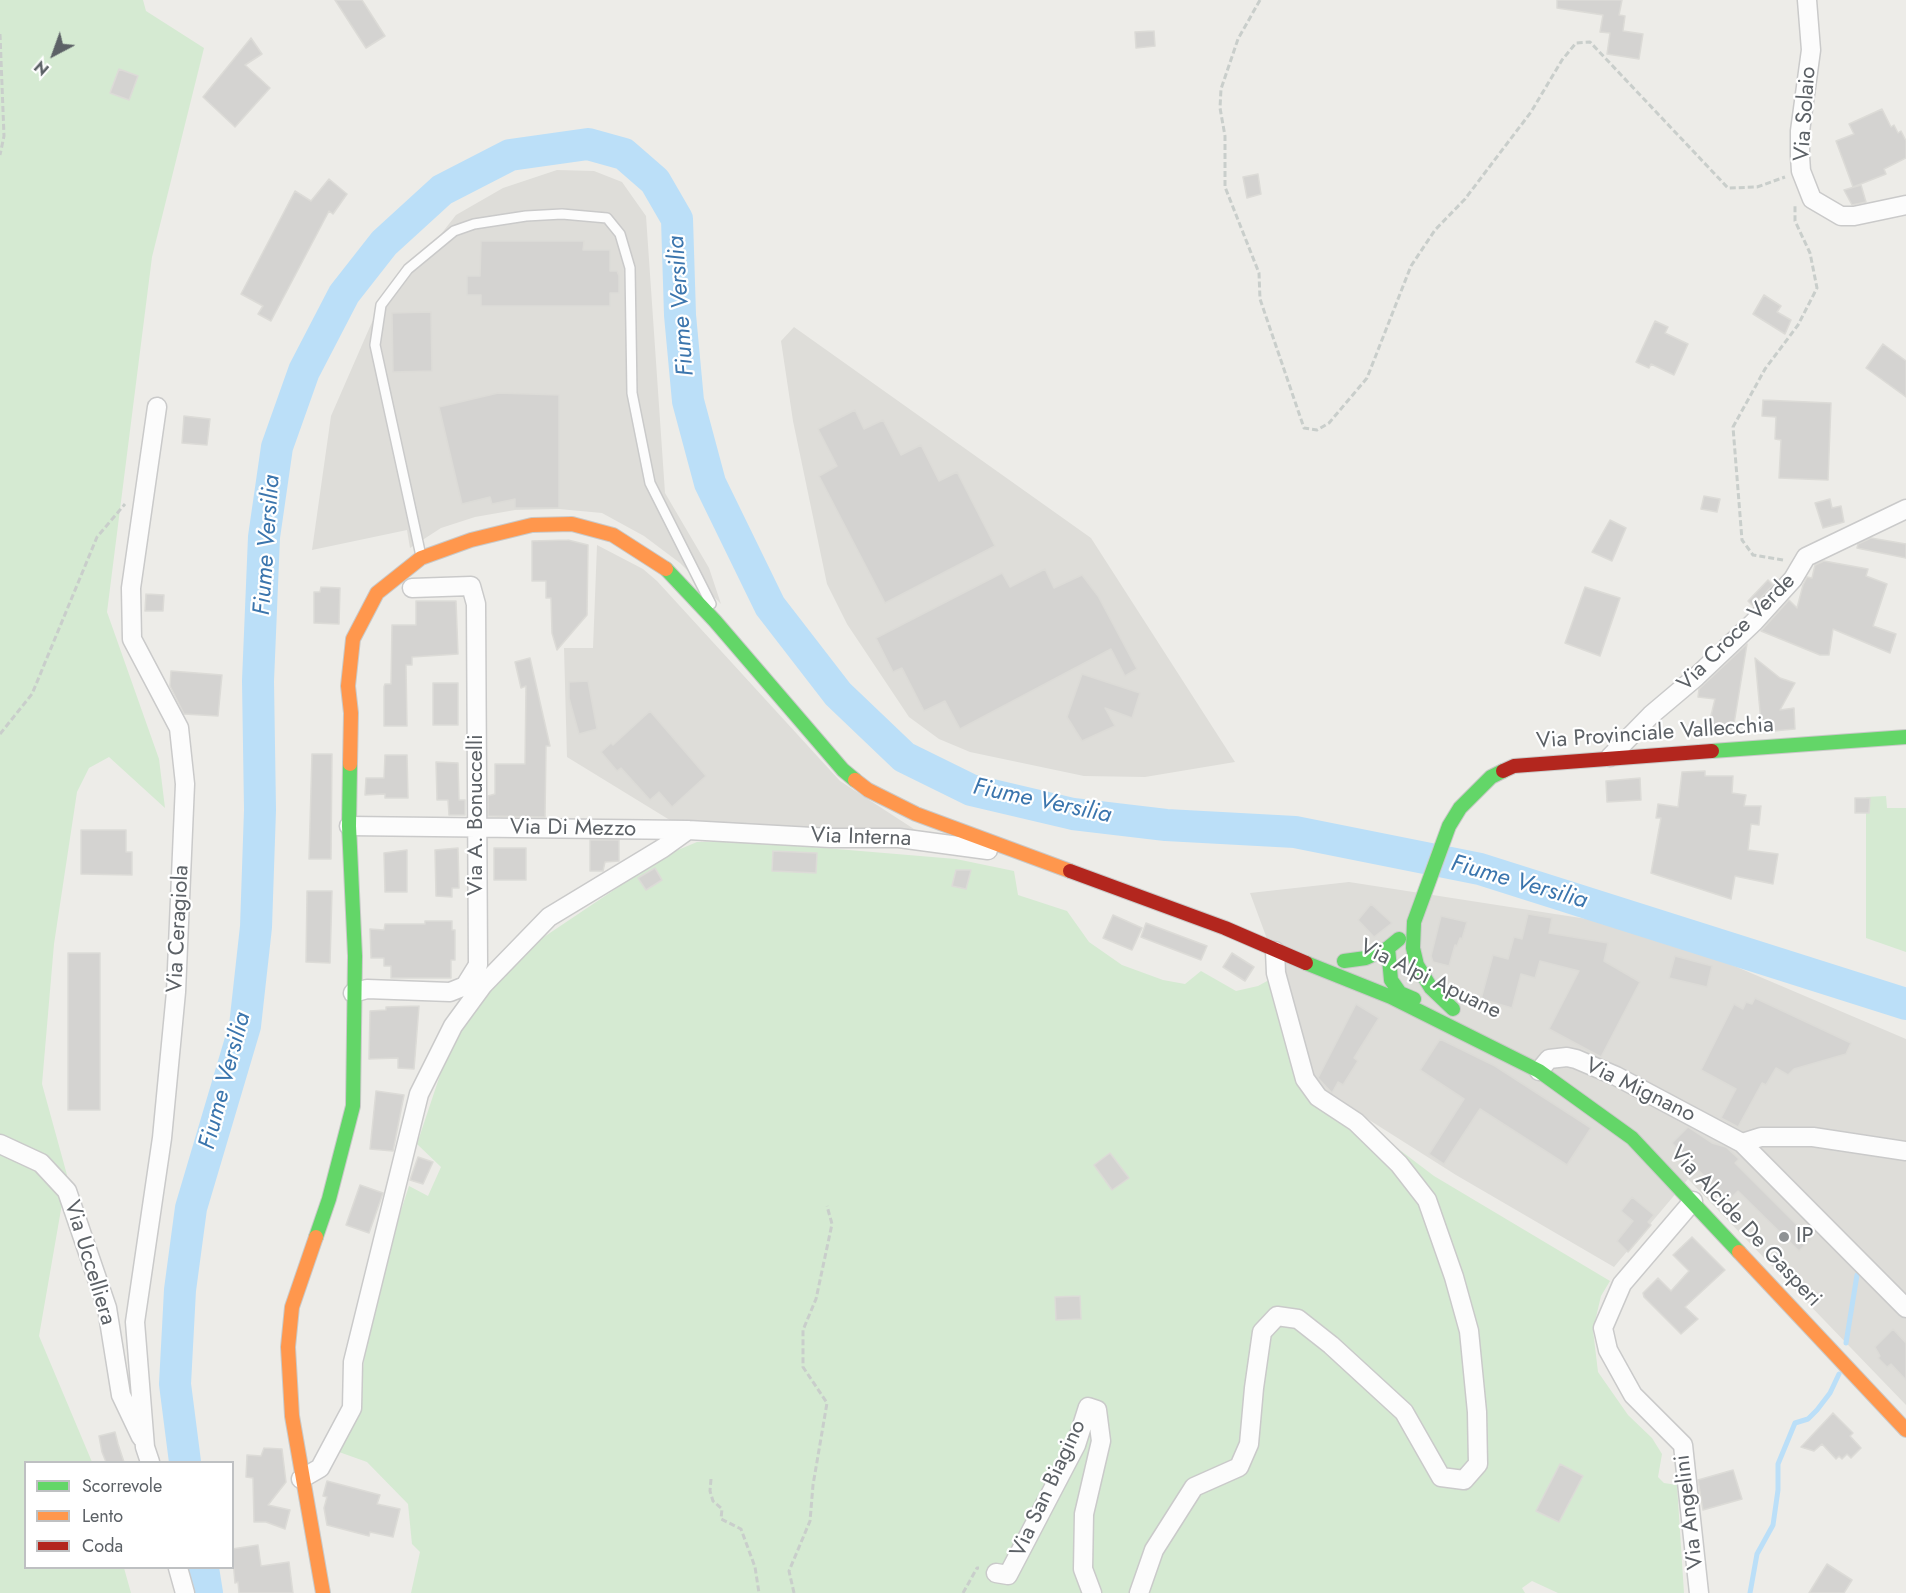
<!DOCTYPE html>
<html>
<head>
<meta charset="utf-8">
<style>
	body { margin:0 }
	#map { position:relative; width:1906px; height:1593px; overflow:hidden; background:#edece8; font-family:Jost,sans-serif }
	canvas { display:block }
	.legend { position:absolute; left:24px; top:1461px; width:210px; height:108px; box-sizing:border-box; background:#fff; border:2px solid #bec0c2; margin:0; padding:8px 10px; list-style:none; font-size:18px; color:#5c6166 }
	.legend li { display:flex; align-items:center; gap:12px; height:30px }
	.legend b { width:30px; border:2px solid #bec0c2 }
	.north { position:absolute; left:24px; top:24px; width:60px; height:60px; -webkit-text-stroke:4px #fff; paint-order:stroke; rotate:221deg; font-size:16px; font-weight:700; line-height:24px; text-align:center; color:#5c6166 }
	.north::after { content:''; display:block; margin:auto; width:21px; height:27px; background:#5c6166; clip-path:polygon(50% 0,100% 100%,50% 72%,0 100%) }
</style>
</head>
<body>
<div id="map">
<canvas width="1906" height="1593"></canvas>
<ul class="legend">
<li><b style="height:8px;background:#63d668"></b>Scorrevole</li>
<li><b style="height:8px;background:#ff974d"></b>Lento</li>
<li><b style="height:8px;background:#b3261e"></b>Coda</li>
</ul>
<div class="north">N</div>
</div>
<script>
const g = document.querySelector('canvas').getContext('2d');
g.lineJoin = 'round';
function paint(path, color) {
  g.fillStyle = color;
  g.fill(path, 'evenodd');
}
function shape(rows) {
  const path = new Path2D();
  for (const r of rows) {
    path.moveTo(r[0], r[1]);
    for (let i = 2; i < r.length; i += 2) path.lineTo(r[i], r[i + 1]);
  }
  return path;
}
function stroke(path, color, width, dash) {
  g.strokeStyle = color;
  g.lineWidth = width;
  g.lineCap = dash ? 'butt' : 'round';
  g.setLineDash(dash || []);
  g.stroke(path);
}
function write(font, color, halo, rows, align = 'center') {
  g.font = font + ' Jost,sans-serif';
  g.lineWidth = 4.5;
  g.setLineDash([]);
  g.textBaseline = 'middle';
  g.strokeStyle = halo;
  g.fillStyle = color;
  for (const [text, x, y, turn = 0] of rows) {
    g.save();
    g.translate(x, y);
    g.rotate((+turn || 0) * Math.PI / 180);
    g.textAlign = isNaN(turn) ? turn : align;
    if (halo) g.strokeText(text, 0, 0);
    g.fillText(text, 0, 0);
    g.restore();
  }
}
const industrial = shape([
	[557,170,594,171,622,182,646,216,665,493,709,568,721,604,680,563,644,536,602,513,559,509,515,510,475,517,441,528,410,548,407,530,312,550,331,416,372,322,456,215,503,188],
	[794,327,1091,538,1235,762,1145,777,1084,776,970,752,939,739,909,717,847,624,827,584,793,421,781,341],
	[597,545,643,569,657,581,840,781,917,831,673,822,567,757,564,648,593,648],
	[1349,882,1645,928,1906,1039,1906,1405,1688,1179,1614,1267,1456,1175,1314,1085,1280,974,1250,893]
]);
const green = shape([
	[0,0,143,0,146,11,204,48,152,257,107,612,159,759,165,808,109,757,89,768,77,792,54,944,42,1084,67,1175,39,1336,92,1462,26,1462,26,1568,124,1568,131,1593,0,1593],
	[1886,796,1887,808,1906,808,1906,952,1866,938,1866,797],
	[741,841,956,859,1014,871,1018,895,1067,911,1089,942,1122,965,1163,980,1185,984,1201,971,1236,991,1258,986,1280,974,1314,1085,1434,1176,1610,1281,1601,1296,1593,1330,1598,1372,1628,1415,1652,1438,1662,1454,1658,1477,1664,1483,1677,1485,1684,1593,1558,1593,1532,1581,1522,1588,1525,1593,411,1593,420,1552,412,1544,408,1504,367,1462,339,1452,359,1402,371,1302,409,1186,428,1196,441,1167,417,1144,449,1048,483,996,532,945,666,855,697,842]
]);
const stream = shape([
	[1846,1343,1857,1275],
	[1750,1593,1757,1554,1773,1525,1778,1490,1778,1464,1795,1423,1808,1419,1817,1410,1830,1393,1839,1374]
]);
const river = shape([
	[185,1462,175,1384,180,1290,191,1208,245,1026,256,927,260,810,258,681,264,537,277,447,304,371,344,294,384,243,442,190,510,155,588,144,624,154,655,181,677,219,680,315,688,401,710,483,770,606,838,694,904,757,971,790,1073,814,1166,825,1295,832,1480,869,1906,1004],
	[203,1568,207,1593]
]);
const building = shape([
	[335,0,362,0,385,36,366,48,335,0],
	[1557,0,1622,0,1619,15,1625,16,1623,31,1643,34,1639,59,1607,54,1610,33,1600,32,1603,15,1557,8,1557,0],
	[1154,31,1155,46,1136,48,1135,32,1154,31],
	[251,38,262,54,245,65,270,88,235,127,203,97,251,38],
	[119,69,138,76,129,100,110,93,119,69],
	[1882,109,1891,127,1894,125,1898,133,1901,131,1906,141,1906,158,1884,169,1886,174,1853,187,1836,141,1854,134,1849,124,1882,109],
	[1258,174,1261,194,1247,198,1243,177,1258,174],
	[329,179,347,194,333,214,329,211,271,321,258,314,263,306,241,294,295,191,311,201,329,179],
	[1861,185,1866,202,1852,205,1844,190,1861,185],
	[481,241,584,241,583,250,610,250,610,271,617,271,619,276,619,293,610,293,610,306,481,306,481,295,467,295,467,276,480,276,481,241],
	[1764,295,1781,306,1777,312,1791,320,1785,334,1753,314,1764,295],
	[431,312,432,371,393,372,392,313,431,312],
	[1655,321,1668,327,1665,333,1688,344,1674,375,1651,364,1649,368,1636,362,1655,321],
	[1883,344,1906,361,1906,397,1866,368,1883,344],
	[498,393,559,395,559,508,515,508,515,499,492,504,490,497,462,504,439,407,498,393],
	[1763,400,1831,403,1828,480,1779,478,1781,440,1775,439,1776,417,1762,416,1763,400],
	[855,410,864,429,883,420,901,455,921,445,939,481,957,472,995,546,885,603,819,476,837,466,818,429,855,410],
	[184,416,210,419,207,445,182,443,184,416],
	[1704,496,1720,499,1717,512,1701,509,1704,496],
	[1830,499,1832,508,1841,506,1844,522,1823,528,1815,503,1830,499],
	[1610,520,1626,528,1612,561,1592,552,1610,520],
	[1871,538,1906,544,1906,558,1857,548,1858,544,1871,538],
	[568,540,588,545,587,615,557,650,552,633,551,598,546,598,546,581,532,581,532,541,568,540],
	[1824,561,1868,569,1866,576,1887,584,1873,626,1896,634,1890,653,1833,629,1829,655,1820,655,1761,631,1789,600,1797,608,1803,585,1807,577,1812,578,1815,565,1824,561],
	[1045,569,1054,588,1082,575,1098,596,1137,669,1125,676,1111,649,960,729,945,701,924,711,902,668,893,672,876,638,1002,573,1010,587,1045,569],
	[1768,580,1773,585,1753,606,1748,601,1768,580],
	[321,587,340,588,339,624,314,623,314,592,320,592,321,587],
	[1585,587,1620,598,1600,656,1565,643,1585,587],
	[146,594,164,595,163,611,145,611,146,594],
	[416,601,456,601,458,654,412,657,412,665,406,665,407,726,384,726,384,687,385,684,391,684,392,625,416,625,416,601],
	[1747,644,1733,730,1708,728,1715,699,1698,697,1699,689,1747,644],
	[530,658,550,746,546,746,545,817,488,816,488,796,495,794,495,764,525,764,526,686,521,688,515,662,530,658],
	[1755,658,1780,678,1795,683,1780,710,1794,708,1795,729,1762,732,1755,658],
	[171,671,222,675,218,716,184,714,170,686,171,671],
	[1082,674,1140,693,1132,718,1105,708,1115,726,1082,741,1067,717,1082,674],
	[588,681,597,729,579,734,569,698,569,682,588,681],
	[433,683,458,683,458,725,433,725,433,683],
	[650,711,706,776,672,807,659,792,650,800,621,768,617,771,601,752,611,743,613,745,650,711],
	[312,754,332,754,331,859,309,859,312,754],
	[385,755,407,755,408,798,385,798,385,794,365,795,366,778,384,778,385,755],
	[436,762,458,763,459,800,465,800,465,815,449,815,448,800,437,800,436,762],
	[1705,771,1705,776,1733,776,1732,793,1746,795,1744,806,1761,806,1759,825,1751,824,1748,850,1778,854,1773,884,1735,876,1731,899,1651,873,1661,818,1656,818,1658,804,1678,807,1682,772,1705,771],
	[1640,778,1641,800,1607,802,1606,781,1640,778],
	[1855,798,1870,798,1869,813,1855,813,1855,798],
	[81,830,126,830,126,852,132,852,132,875,81,874,81,830],
	[590,840,619,840,619,861,605,862,603,871,590,871,590,840],
	[458,848,459,888,452,888,452,897,436,896,435,850,458,848],
	[494,848,526,848,526,880,494,880,494,848],
	[407,850,407,892,385,892,384,853,407,850],
	[773,851,817,853,816,873,772,871,773,851],
	[655,868,662,880,646,890,638,878,655,868],
	[956,870,971,870,966,889,952,886,956,870],
	[307,891,332,891,330,963,306,962,307,891],
	[1371,904,1392,923,1374,937,1358,920,1371,904],
	[1528,914,1552,918,1549,933,1608,943,1604,961,1640,982,1601,1057,1549,1029,1579,971,1540,961,1535,978,1521,974,1512,1008,1481,999,1493,955,1508,959,1514,937,1522,939,1528,914],
	[1113,915,1142,928,1132,950,1103,938,1113,915],
	[1441,916,1467,922,1462,939,1460,938,1457,946,1455,945,1449,966,1433,962,1431,956,1441,916],
	[425,921,452,921,452,930,455,930,455,960,451,960,451,978,391,978,391,966,384,966,384,958,371,958,370,929,384,930,385,924,425,924,425,921],
	[1146,923,1207,946,1201,960,1141,937,1146,923],
	[68,953,100,953,100,1110,68,1110,68,953],
	[1232,953,1254,967,1245,981,1223,967,1232,953],
	[1675,956,1712,966,1707,987,1669,978,1675,956],
	[1755,998,1851,1043,1846,1054,1794,1069,1788,1075,1776,1068,1766,1085,1762,1083,1738,1127,1721,1118,1736,1089,1701,1070,1734,1004,1743,1009,1746,1002,1752,1004,1755,998],
	[1356,1004,1379,1018,1354,1058,1358,1061,1343,1085,1338,1082,1332,1093,1318,1078,1356,1004],
	[419,1006,414,1069,398,1068,398,1058,369,1059,370,1011,386,1010,386,1007,419,1006],
	[1440,1039,1495,1066,1591,1128,1567,1165,1480,1109,1444,1164,1429,1154,1464,1099,1420,1070,1440,1039],
	[376,1091,404,1095,393,1151,370,1149,376,1091],
	[1688,1127,1712,1143,1726,1147,1739,1159,1735,1163,1811,1239,1799,1251,1738,1191,1728,1201,1719,1192,1714,1197,1705,1188,1710,1182,1672,1143,1688,1127],
	[1110,1153,1129,1178,1112,1190,1094,1165,1110,1153],
	[418,1157,433,1162,423,1184,410,1180,418,1157],
	[360,1185,383,1193,369,1233,346,1225,360,1185],
	[1632,1197,1654,1215,1648,1222,1651,1225,1628,1252,1617,1241,1633,1221,1621,1211,1632,1197],
	[1692,1237,1725,1270,1685,1307,1698,1319,1681,1334,1644,1297,1643,1293,1658,1278,1671,1291,1689,1271,1673,1255,1692,1237],
	[1080,1296,1081,1319,1056,1320,1055,1297,1080,1296],
	[1893,1329,1906,1343,1906,1380,1891,1364,1887,1367,1878,1358,1880,1356,1875,1347,1893,1329],
	[1833,1413,1853,1433,1850,1436,1861,1448,1851,1458,1847,1454,1842,1459,1839,1456,1836,1459,1822,1444,1814,1451,1801,1447,1833,1413],
	[115,1432,118,1444,124,1462,106,1462,102,1452,99,1436,115,1432],
	[264,1448,282,1449,286,1482,268,1505,290,1510,285,1529,266,1522,254,1522,253,1478,246,1477,247,1455,261,1456,264,1448],
	[1560,1464,1583,1476,1559,1522,1536,1511,1560,1464],
	[1733,1470,1742,1499,1703,1510,1698,1480,1733,1470],
	[327,1481,380,1495,377,1504,400,1509,393,1537,370,1532,369,1536,327,1525,324,1508,327,1497,323,1496,327,1481],
	[258,1545,261,1566,289,1562,293,1593,239,1593,238,1582,235,1583,232,1549,258,1545],
	[1827,1564,1852,1580,1844,1593,1809,1593,1827,1564]
]);
const path = shape([
	[1260,0,1238,39,1221,89,1220,108,1225,136,1225,187,1259,273,1260,299,1304,428,1317,430,1329,423,1367,378,1411,266,1435,230,1465,199,1531,112,1562,60,1576,43,1590,42,1728,188,1757,187,1785,177],
	[0,34,4,136,0,155],
	[1783,560,1753,555,1742,540,1733,427,1765,369,1798,325,1817,288,1810,253,1795,221,1795,204],
	[0,734,32,694,97,537,125,504],
	[711,1479,710,1491,713,1501,722,1509,721,1519,741,1529,755,1567,759,1593],
	[794,1593,789,1571,810,1521,813,1485,827,1403,803,1367,803,1330,816,1299,832,1224,827,1206],
	[963,1593,977,1568,979,1568]
]);
const lane = shape([
	[421,556,375,345,381,305,408,269,454,231,474,224,526,216,562,214,607,218,620,234,630,268,632,393,650,483,711,604]
]);
const street = shape([
	[1807,0,1811,50,1800,131,1800,156,1801,171,1812,199,1841,216,1854,216,1906,205],
	[1610,757,1651,715,1696,677,1754,622,1793,579,1806,557,1906,509],
	[349,826,688,830,830,838,899,838,988,850],
	[353,993,367,989,450,992,465,986,478,965,476,604,471,586,412,588],
	[1539,1071,1549,1059,1567,1057,1576,1059,1616,1076,1742,1143,1761,1137,1813,1137,1906,1151],
	[1742,1143,1906,1308],
	[0,1144,41,1163,67,1191,107,1308,121,1395,141,1437],
	[1693,1201,1622,1284,1603,1328,1608,1350,1633,1395,1683,1445,1699,1593],
	[150,1462,145,1447,135,1322,162,1138,176,992,185,784,179,728,132,639,131,588,157,407],
	[301,1479,320,1468,352,1408,353,1362,419,1094,453,1026,483,985,549,917,663,848,688,830],
	[178,1568,185,1593],
	[996,1573,1008,1575,1076,1445,1088,1407,1097,1410,1101,1441,1084,1514,1083,1569,1092,1593],
	[1139,1593,1154,1550,1194,1487,1239,1467,1249,1444,1254,1388,1262,1332,1277,1316,1298,1319,1331,1345,1404,1412,1441,1477,1464,1480,1478,1464,1477,1412,1469,1331,1454,1277,1427,1200,1399,1164,1356,1122,1318,1097,1305,1079,1276,973,1275,951]
]);
const fast = shape([
	[666,569,715,621,843,770,855,780],
	[1712,751,1906,737],
	[1388,948,1391,980,1400,993,1414,999],
	[1344,961,1366,958,1388,948,1399,939],
	[1306,963,1391,997,1539,1071,1632,1138,1739,1252],
	[1453,1009,1431,988,1417,965,1413,948,1414,922,1449,826,1460,808,1491,777,1503,771],
	[316,1237,329,1199,353,1106,355,956,349,826,350,764]
]);
const slow = shape([
	[350,764,351,713,348,686,353,639,377,593,421,558,471,540,532,525,572,524,613,535,666,569],
	[855,780,868,790,916,814,1070,871],
	[316,1237,292,1307,288,1347,292,1416,323,1593],
	[1739,1252,1906,1430]
]);
const jam = shape([
	[1503,771,1514,766,1712,751],
	[1070,871,1225,928,1306,963]
]);
const markers = [
	[1784,1237,6,"#8f9294"]
];
const streetNames = [
	["Via Solaio",1806,114,-86],
	["Via Croce Verde",1737,633,-45],
	["Via Provinciale Vallecchia",1655,734,-4],
	["Via A. Bonuccelli",477,815,-90],
	["Via Di Mezzo",573,829,1],
	["Via Interna",861,838,2],
	["Via Ceragiola",179,929,-87],
	["Via Alpi Apuane",1430,980,26],
	["Via Mignano",1640,1091,26],
	["Via Alcide De Gasperi",1745,1227,47],
	["Via Uccelliera",89,1263,73],
	["Via San Biagino",1049,1489,-65],
	["Via Angelini",1690,1512,-97]
];
const poiNames = [
	["IP",1796,1237]
];
const waterNames = [
	["Fiume Versilia",682,306,-94],
	["Fiume Versilia",268,545,-86],
	["Fiume Versilia",1042,802,12],
	["Fiume Versilia",1519,883,16],
	["Fiume Versilia",226,1081,-75]
];
paint(industrial, '#deddd9');
paint(green, '#d5ead2');
stroke(stream, '#bbdff8', 5);
stroke(river, '#bbdff8', 32);
paint(building, '#d4d3d1');
stroke(building, '#dcdbd7', 1.5);
stroke(lane, '#cacaca', 12);
stroke(street, '#cacaca', 21);
stroke(fast, '#c9c9c8', 16);
stroke(slow, '#c9c9c8', 16);
stroke(jam, '#c9c9c8', 16);
stroke(path, '#c9cecb', 3, [6, 3]);
stroke(lane, '#fcfcfc', 9);
stroke(street, '#fcfcfc', 18);
stroke(fast, '#63d668', 14);
stroke(slow, '#ff974d', 14);
stroke(jam, '#b3261e', 14);
for (const [x, y, r, color] of markers) {
  const dot = new Path2D();
  dot.arc(x, y, r, 0, 2 * Math.PI);
  g.fillStyle = color;
  g.fill(dot);
  stroke(dot, '#fff', 2);
}
write('22px', '#5c6166', '#fff', streetNames);
write('22px', '#5c6166', '#fff', poiNames, 'left');
write('italic 24px', '#3b75ad', '#fff', waterNames);
</script>
</body>
</html>
